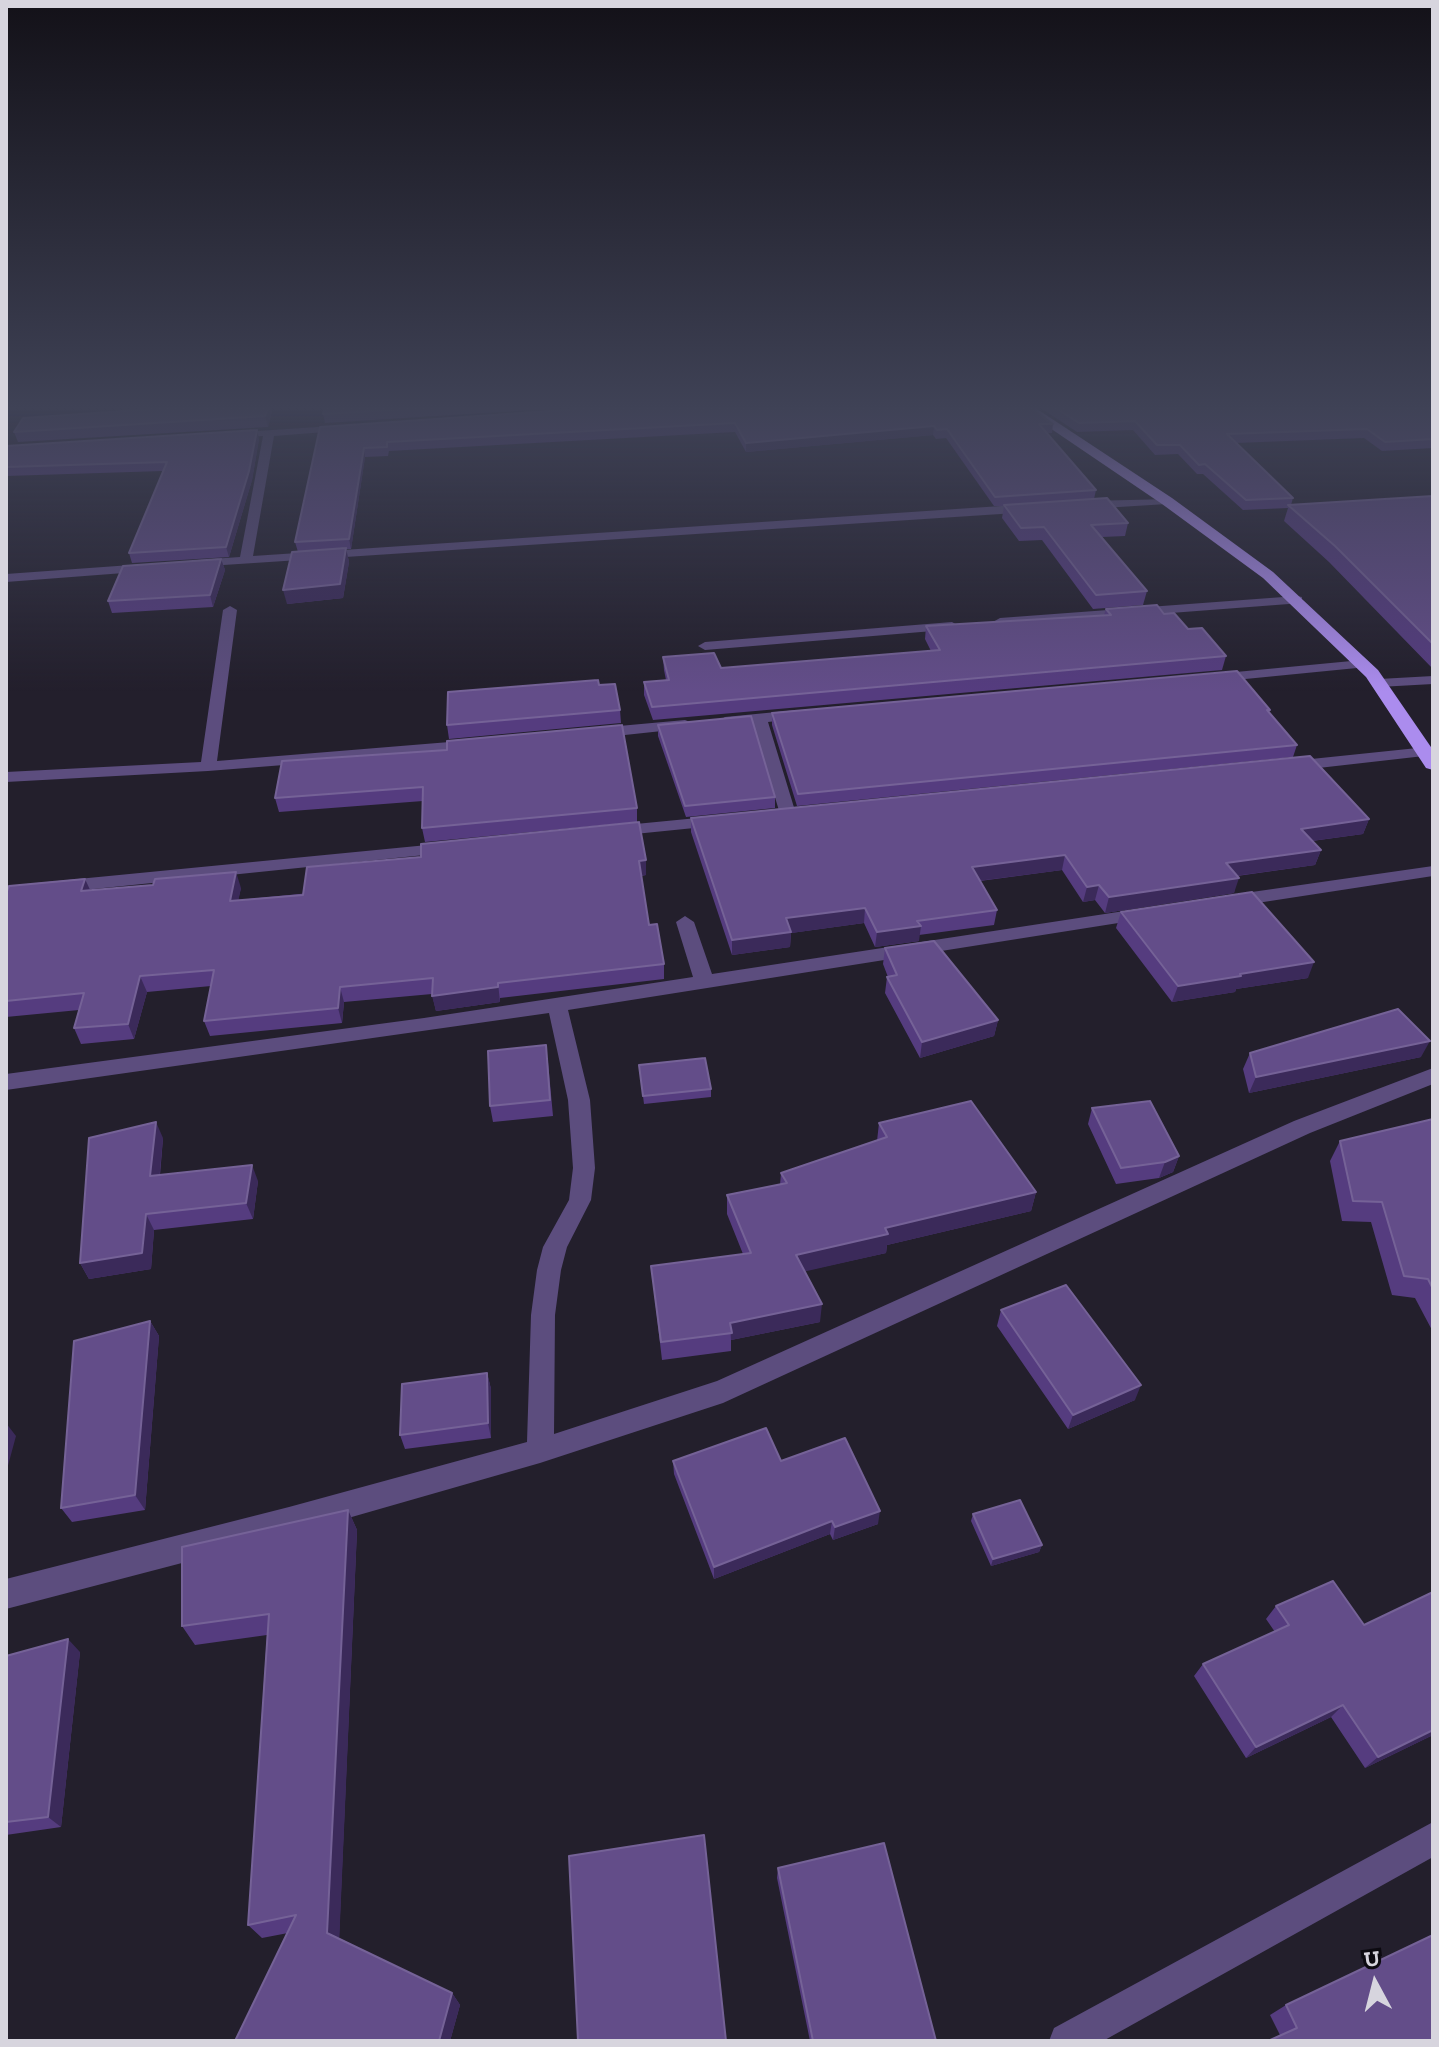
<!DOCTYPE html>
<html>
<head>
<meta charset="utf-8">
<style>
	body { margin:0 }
	#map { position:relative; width:1439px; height:2047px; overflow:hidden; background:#231f2c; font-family:"Zilla Slab",serif }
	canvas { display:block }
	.frame { position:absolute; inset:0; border:8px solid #d7d5de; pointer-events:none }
	.north { position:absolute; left:1335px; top:1943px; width:80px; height:80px; -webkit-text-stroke:6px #0c0a10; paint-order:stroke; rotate:353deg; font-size:22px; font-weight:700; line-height:32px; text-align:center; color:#d7d5de }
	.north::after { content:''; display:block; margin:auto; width:28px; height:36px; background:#d7d5de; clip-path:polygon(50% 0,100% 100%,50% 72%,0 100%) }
</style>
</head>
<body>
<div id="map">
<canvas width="1439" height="2047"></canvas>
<div class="frame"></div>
<div class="north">U</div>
</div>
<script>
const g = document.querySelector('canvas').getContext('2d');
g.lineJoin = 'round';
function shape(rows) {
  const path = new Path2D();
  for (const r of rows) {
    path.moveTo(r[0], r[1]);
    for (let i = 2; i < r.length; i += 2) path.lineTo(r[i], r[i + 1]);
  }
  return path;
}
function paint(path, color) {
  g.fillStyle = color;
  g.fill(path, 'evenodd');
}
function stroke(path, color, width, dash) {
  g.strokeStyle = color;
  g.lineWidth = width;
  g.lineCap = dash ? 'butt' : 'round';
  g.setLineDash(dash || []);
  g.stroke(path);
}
const street = shape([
	[347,425,352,428,351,430,274,436,253,556,1031,504,1037,508,1031,512,193,567,191,564,197,560,240,557,263,436,231,438,226,435,227,433,347,425],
	[1171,499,1173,501,1167,504,1087,509,1081,505,1087,501,1171,499],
	[145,564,151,568,150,571,6,582,6,574,145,564],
	[1297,596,1302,597,1302,603,1000,626,993,622,1000,618,1297,596],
	[230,606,237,610,217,761,474,740,482,745,474,750,208,771,6,782,6,772,201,762,223,610,230,606],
	[952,622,959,626,957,629,705,650,698,646,705,642,952,622],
	[1362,660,1367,661,1367,667,1215,682,1208,678,1215,674,1362,660],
	[1433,676,1433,684,1379,687,1372,683,1379,679,1433,676],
	[797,710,802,712,802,718,768,722,796,814,788,819,780,814,753,724,725,727,717,722,725,717,797,710],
	[685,720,690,722,690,728,597,738,589,733,597,728,685,720],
	[1427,747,1433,749,1433,755,1292,771,1284,766,1292,761,1427,747],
	[718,816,726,821,724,825,615,836,607,831,615,826,718,816],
	[448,843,454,844,457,848,454,852,6,898,6,886,448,843],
	[1433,866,1433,876,1231,907,1222,901,1231,895,1433,866],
	[1144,908,1150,910,1153,914,1150,918,568,1010,590,1100,595,1168,591,1200,567,1247,561,1270,555,1315,554,1434,717,1381,1294,1121,1433,1068,1433,1084,1310,1133,723,1403,540,1463,289,1535,6,1609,6,1579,289,1507,527,1442,531,1315,537,1270,543,1247,569,1200,573,1168,568,1100,549,1013,6,1090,6,1074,424,1018,693,977,676,922,685,916,694,922,712,974,1144,908],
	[1433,1822,1433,1857,1103,2041,1049,2041,1054,2028,1433,1822]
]);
const highway = shape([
	[1016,405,1031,405,1172,498,1273,572,1378,670,1433,750,1433,770,1426,768,1366,677,1263,578,1162,504,1016,405]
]);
const wall = shape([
	[210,405,271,405,272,411,268,427,18,442,14,432],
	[325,405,611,405,325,423,323,414],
	[636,405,1053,424,1052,433,1047,433,1096,490,1094,499,1128,523,1125,536,1102,537,1147,591,1143,605,1093,609,1042,540,1019,541,1002,518,1004,506,994,506,946,438,936,439,933,435,746,452,735,432,389,451,388,456,365,457,351,549,346,549,349,562,343,598,287,604,298,552,295,542,320,427],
	[1036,405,1433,405,1433,448,1382,451,1364,438,1236,443,1293,498,1291,505,1433,496,1433,669,1329,562,1284,521,1288,508,1243,510,1203,474,1197,474,1178,454,1155,455,1133,430,1077,432],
	[259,439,252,480,229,557,132,563,129,553,163,471,6,476,6,446],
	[221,559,225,570,213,607,112,613,108,601],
	[1106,609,1164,614,1226,656,1222,670,653,720,644,695,644,682,666,680,664,670,663,657,721,668,931,651,925,639,926,626,1104,615],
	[599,685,620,710,621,723,449,739,447,725],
	[1270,710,1269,713,1297,745,1293,757,797,806,772,725,772,713],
	[658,725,775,797,775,808,686,817,658,736],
	[282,761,637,808,637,822,425,842,422,828,423,801,279,812,275,798],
	[691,818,1369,819,1363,834,1312,841,1321,850,1315,865,1237,876,1234,893,1105,913,1095,900,1083,902,1062,870,980,881,997,910,994,925,919,935,919,941,875,947,864,923,791,933,790,947,732,955,691,832],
	[646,860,646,875,641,876,649,925,664,964,664,979,500,998,500,1002,436,1011,432,994,344,1002,342,1023,210,1036,204,1021,211,986,147,992,134,1039,81,1044,74,1028,79,1010,6,1017,6,894,90,890,241,888,238,900],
	[1121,912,1308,978,1236,989,1235,992,1172,1002,1116,928],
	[885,948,998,1020,994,1036,920,1058,885,993,887,977,888,977,883,964],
	[1250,1053,1421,1057,1249,1093,1243,1069],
	[548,1062,553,1116,493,1122,490,1106],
	[640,1073,711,1089,711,1097,644,1104],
	[1092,1108,1179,1156,1173,1172,1159,1178,1116,1184,1088,1124],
	[1433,1119,1433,1332,1415,1298,1392,1295,1371,1222,1342,1221,1330,1161,1340,1141],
	[879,1123,1036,1192,1031,1211,887,1245,886,1253,804,1271,820,1322,731,1340,731,1351,662,1360,651,1266,743,1254,727,1214,727,1195,780,1185,781,1173,877,1141],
	[163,1138,160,1175,258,1181,253,1219,154,1230,151,1269,89,1279,80,1263],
	[1001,1310,1135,1400,1068,1429,997,1326],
	[150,1321,159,1336,145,1510,72,1522,61,1508],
	[487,1373,491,1389,491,1438,405,1449,400,1435],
	[673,1461,781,1461,878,1524,833,1540,830,1534,714,1579,674,1474],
	[348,1510,357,1530,339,1938,452,1993,460,2005,450,2041,235,2041,288,1933,262,1938,248,1925,267,1635,195,1645,182,1626],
	[973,1514,1042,1545,1039,1552,991,1566,971,1521],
	[1276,1606,1433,1735,1365,1768,1331,1717,1246,1758,1194,1676,1203,1664,1275,1632,1266,1619],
	[80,1652,61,1827,6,1835,6,1656],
	[778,1868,936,2041,810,2041,777,1878],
	[1286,2005,1433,2041,1280,2035,1270,2015]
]);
const shadedWall = shape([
	[269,405,271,405,272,411,268,427,265,416],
	[934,426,933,435,746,452,746,443],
	[257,430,259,439,252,480,229,557,226,547],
	[364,448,365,457,351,549,349,539],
	[346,548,349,562,343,598,287,604,283,590],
	[221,559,225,570,213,607,210,595],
	[1369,819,1363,834,1296,843,1301,829],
	[1321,850,1315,865,1220,878,1226,863],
	[1065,855,1062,870,970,882,972,867],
	[646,860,646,875,640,876,639,861],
	[236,872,241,888,235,916,230,901],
	[1239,878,1234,893,1105,913,1109,897],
	[85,879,92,894,81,891],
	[1099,885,1095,900,1083,902,1087,887],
	[865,908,864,923,791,933,790,947,732,955,732,940,786,918],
	[921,926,919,941,875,947,877,932],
	[1314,962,1308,978,1236,989,1235,992,1172,1002,1178,986,1240,974],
	[140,976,147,992,134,1039,128,1024],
	[498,983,500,1002,436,1011,432,996],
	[340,987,344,1002,342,1023,338,1008],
	[998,1020,994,1036,920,1058,922,1042],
	[1430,1041,1421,1057,1249,1093,1256,1077],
	[156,1122,163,1138,158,1192,150,1176],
	[1179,1156,1173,1172,1159,1178,1165,1162],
	[252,1165,258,1181,253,1219,246,1203],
	[1036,1192,1031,1211,887,1245,886,1253,794,1274,796,1255,885,1228],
	[146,1214,154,1230,151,1269,89,1279,80,1263],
	[822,1304,820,1322,731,1340,730,1323],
	[150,1321,159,1336,145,1510,135,1495],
	[487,1373,491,1389,491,1438,488,1423],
	[1141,1385,1135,1400,1068,1429,1073,1415],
	[6,1423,16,1436,6,1473],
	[348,1510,357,1530,339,1945,327,1933],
	[880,1511,878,1524,833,1540,835,1527],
	[832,1521,830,1534,714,1579,714,1567],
	[1042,1545,1039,1552,991,1566,993,1559],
	[68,1639,80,1652,61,1827,48,1817],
	[1343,1705,1331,1717,1246,1758,1256,1747],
	[1433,1730,1433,1735,1365,1768,1378,1757],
	[452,1993,460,2005,450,2041,439,2041]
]);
const building = shape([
	[210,405,269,405,265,416,14,432,23,418,210,405],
	[325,405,470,405,323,414,325,405],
	[636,405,1027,405,1053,424,1039,424,1096,490,995,497,947,429,937,430,934,426,746,443,735,423,387,442,387,447,364,448,349,539,295,542,320,427,636,405],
	[1051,405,1119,405,1124,409,1121,405,1433,405,1433,439,1385,442,1367,429,1227,434,1293,498,1246,500,1205,464,1199,465,1180,445,1157,445,1135,421,1079,423,1051,405],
	[257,430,249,471,226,547,129,553,167,462,6,467,6,446,257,430],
	[1433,496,1432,549,1433,644,1335,546,1288,505,1433,496],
	[1107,498,1128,523,1091,525,1147,591,1096,595,1044,527,1021,528,1004,505,1107,498],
	[346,548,340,584,283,590,292,552,346,548],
	[221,559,210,595,108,601,123,566,221,559],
	[1157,605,1164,614,1174,613,1188,629,1202,628,1226,656,652,707,644,682,669,680,663,657,714,653,721,668,940,650,926,626,1111,615,1106,609,1157,605],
	[1237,671,1270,710,1267,710,1297,745,798,794,772,713,1237,671],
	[598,680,599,685,615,684,620,710,447,725,448,692,598,680],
	[751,716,775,797,685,806,658,725,751,716],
	[622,725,637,808,422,828,423,787,275,798,282,761,447,750,447,741,622,725],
	[1310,756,1369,819,1301,829,1321,850,1226,863,1239,878,1109,897,1099,885,1087,887,1065,855,972,867,997,910,917,921,921,926,877,932,865,908,786,918,791,932,732,940,691,818,1310,756],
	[639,822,646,860,639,861,649,925,657,924,664,964,498,983,498,987,432,996,433,978,340,987,338,1008,204,1021,214,970,140,976,128,1024,74,1028,84,993,6,1001,6,894,9,886,85,879,81,891,153,885,155,879,236,872,230,901,303,895,307,867,421,857,421,844,639,822],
	[1252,892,1314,962,1240,974,1241,976,1178,986,1121,912,1252,892],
	[934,941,998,1020,922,1042,887,977,897,975,885,948,934,941],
	[1398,1009,1430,1041,1256,1077,1250,1053,1398,1009],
	[546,1045,550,1100,490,1106,488,1051,546,1045],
	[705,1058,711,1089,643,1096,639,1065,705,1058],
	[971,1101,1036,1192,885,1228,888,1234,796,1255,822,1304,730,1323,732,1333,661,1342,651,1266,751,1253,727,1195,787,1183,781,1173,887,1137,879,1123,971,1101],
	[1150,1101,1179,1156,1165,1162,1121,1168,1092,1108,1150,1101],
	[1433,1119,1433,1289,1428,1279,1404,1276,1382,1202,1353,1201,1340,1141,1433,1119],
	[156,1122,150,1176,252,1165,246,1203,146,1214,142,1253,80,1263,89,1138,156,1122],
	[1066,1285,1141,1385,1073,1415,1001,1310,1066,1285],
	[150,1321,135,1495,61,1508,74,1341,150,1321],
	[487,1373,488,1423,400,1435,402,1384,487,1373],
	[766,1428,781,1461,845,1438,880,1511,835,1527,832,1521,714,1567,673,1461,766,1428],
	[1020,1500,1042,1545,993,1559,973,1514,1020,1500],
	[348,1510,327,1933,452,1993,439,2041,235,2041,296,1915,248,1925,269,1614,182,1626,182,1547,348,1510],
	[1333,1581,1364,1625,1433,1592,1433,1730,1378,1757,1343,1705,1256,1747,1203,1664,1289,1625,1276,1606,1333,1581],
	[68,1639,48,1817,6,1822,6,1656,68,1639],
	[704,1835,726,2041,578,2041,569,1856,704,1835],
	[884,1843,936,2041,813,2041,778,1868,884,1843],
	[1433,1935,1433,2041,1268,2041,1297,2028,1286,2005,1433,1935]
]);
paint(street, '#5c4d7e');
paint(highway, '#ab8cee');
paint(wall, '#553c7f');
paint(shadedWall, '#3b2a5a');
paint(building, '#634d89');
stroke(building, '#756297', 2);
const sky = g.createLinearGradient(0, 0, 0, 692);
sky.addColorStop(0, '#131118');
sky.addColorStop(0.59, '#3f4256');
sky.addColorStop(1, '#3f425600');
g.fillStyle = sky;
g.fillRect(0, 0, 1439, 692);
</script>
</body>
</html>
